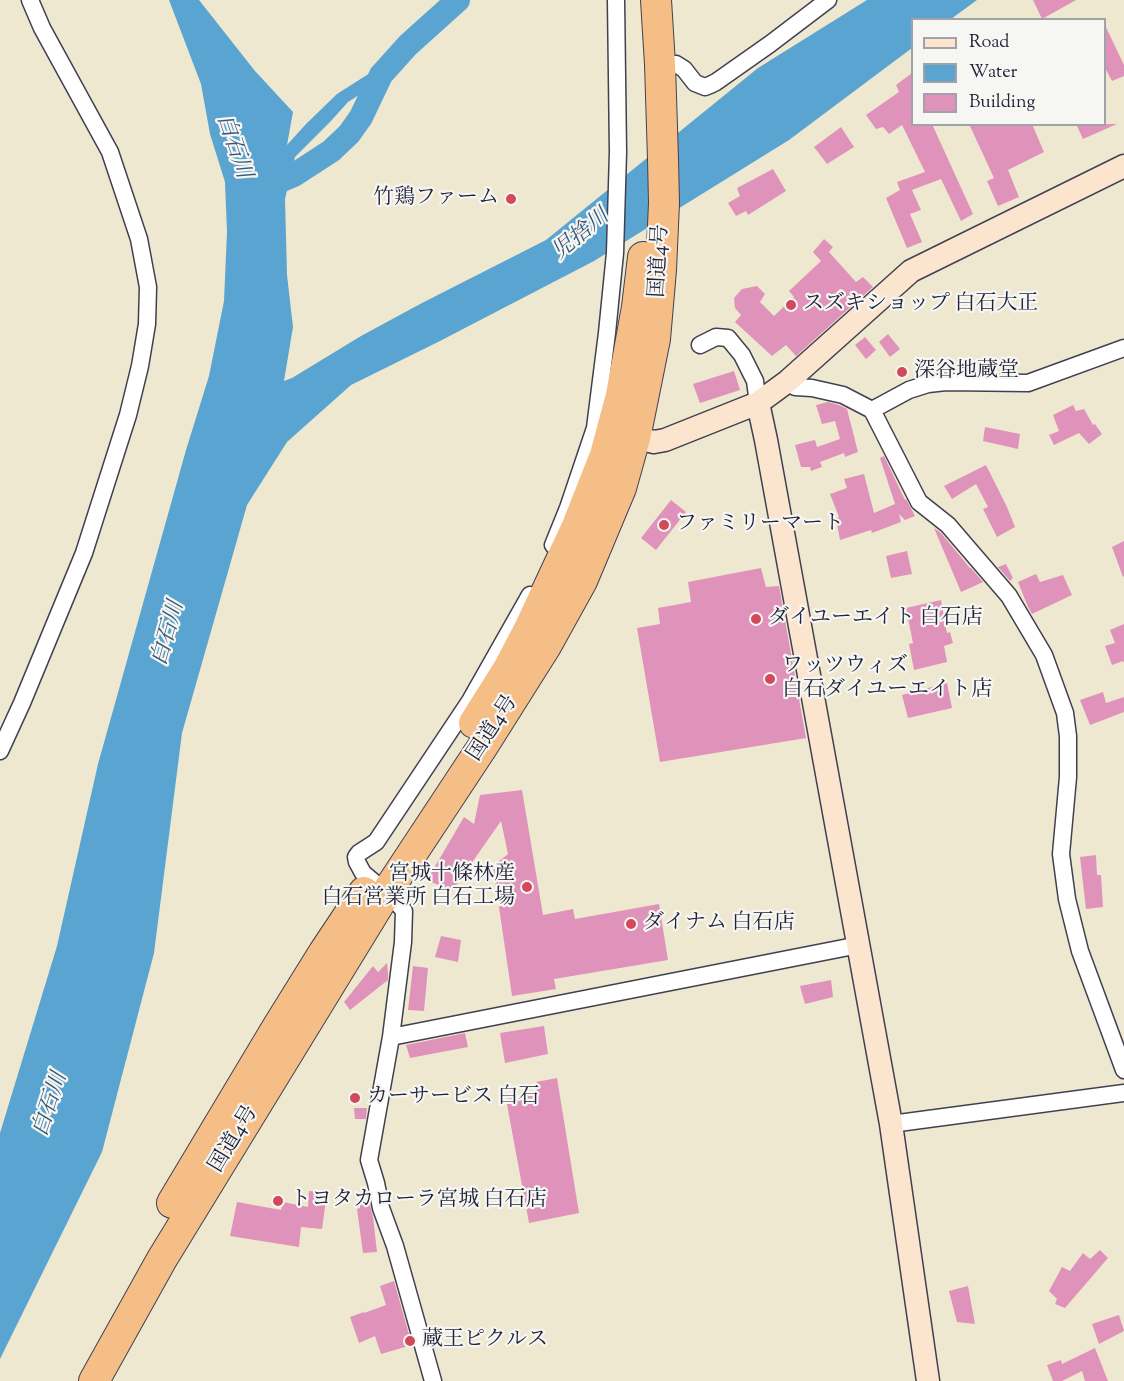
<!DOCTYPE html>
<html>
<head>
<meta charset="utf-8">
<style>
	body { margin:0 }
	#map { position:relative; width:1124px; height:1381px; overflow:hidden; background:#eee8d0; font-family:"Sorts Mill Goudy",serif }
	canvas { display:block }
	.legend { position:absolute; left:911px; top:18px; width:195px; height:108px; box-sizing:border-box; background:#f6f6f2; border:2px solid #a1a1a9; margin:0; padding:8px 10px; list-style:none; font-size:18px; color:#22223b }
	.legend li { display:flex; align-items:center; gap:12px; height:30px }
	.legend b { width:30px; border:2px solid #a1a1a9 }
</style>
</head>
<body>
<div id="map">
<canvas width="1124" height="1381"></canvas>
<ul class="legend">
<li><b style="height:8px;background:#fbe5cf"></b>Road</li>
<li><b style="height:16px;background:#5aa4d2"></b>Water</li>
<li><b style="height:16px;background:#e093ba"></b>Building</li>
</ul>
</div>
<script>
const g = document.querySelector('canvas').getContext('2d');
g.lineJoin = 'round';
function paint(path, color) {
  g.fillStyle = color;
  g.fill(path, 'evenodd');
}
function shape(rows) {
  const path = new Path2D();
  for (const r of rows) {
    path.moveTo(r[0], r[1]);
    for (let i = 2; i < r.length; i += 2) path.lineTo(r[i], r[i + 1]);
  }
  return path;
}
function stroke(path, color, width, dash) {
  g.strokeStyle = color;
  g.lineWidth = width;
  g.lineCap = dash ? 'butt' : 'round';
  g.setLineDash(dash || []);
  g.stroke(path);
}
function write(font, color, halo, rows, align = 'center') {
  g.font = font + ' "Sorts Mill Goudy","Noto Serif JP",serif';
  g.lineWidth = 4.5;
  g.setLineDash([]);
  g.textBaseline = 'middle';
  g.strokeStyle = halo;
  g.fillStyle = color;
  for (const [text, x, y, turn = 0] of rows) {
    g.save();
    g.translate(x, y);
    g.rotate((+turn || 0) * Math.PI / 180);
    g.textAlign = isNaN(turn) ? turn : align;
    if (halo) g.strokeText(text, 0, 0);
    g.fillText(text, 0, 0);
    g.restore();
  }
}
const water = shape([
	[169,0,199,0,255,71,293,112,287,145,306,124,337,94,370,73,397,49,398,70,348,102,330,122,295,157,285,199,287,275,293,327,284,381,292,378,361,336,422,303,546,240,758,68,867,0,977,0,951,19,912,20,912,48,789,140,594,261,438,342,351,385,287,442,247,505,182,733,154,953,102,1152,0,1359,0,1133,57,946,98,764,186,450,209,376,224,301,227,232,225,182,210,134,201,84]
]);
const river = shape([
	[261,189,294,175,331,151,349,134,361,117,381,75,408,45,458,0]
]);
const building = shape([
	[1033,0,1076,0,1042,19],
	[1104,23,1124,65,1124,76,1112,81,1104,66],
	[912,73,912,124,932,124,973,214,961,221,941,179,912,190,921,210,910,214,922,242,907,248,886,198,900,190,897,182,925,172,902,125,889,134,883,127,876,129,866,115,899,92,896,85],
	[969,124,1032,124,1044,152,1008,170,1019,197,998,206,987,181,994,178],
	[1076,124,1117,124,1083,139],
	[841,127,854,147,827,164,814,147],
	[773,169,786,191,748,215,746,211,736,216,728,203,740,196,737,188],
	[824,239,833,247,829,252,856,282,863,277,873,287,796,356,786,345,772,356,735,322,741,315,735,308,734,298,742,289,757,286,765,294,760,302,774,316,794,297,789,291,821,261,813,252],
	[888,334,900,349,890,357,879,342],
	[865,337,876,350,866,359,855,345],
	[734,371,740,390,700,403,693,384],
	[828,402,839,405,847,409,858,452,845,457,844,453,820,462,822,467,811,471,810,467,801,467,795,445,815,440,817,447,840,439,835,421,822,424,816,405],
	[1073,405,1076,411,1084,409,1093,425,1095,424,1102,434,1089,444,1079,433,1054,445,1049,435,1059,431,1053,415],
	[985,427,1020,434,1018,449,983,441],
	[884,456,905,500,906,499,915,516,905,520,899,514,901,522,872,533,871,530,840,540,836,519,839,517,830,494,847,488,844,479,864,474,874,513,895,504,880,458],
	[986,465,1007,507,1015,527,997,537,983,509,988,507,976,484,952,499,944,486],
	[671,500,686,512,656,550,641,538],
	[934,528,941,533,970,568,971,568,983,582,961,592],
	[1124,541,1124,576,1123,577,1112,547],
	[907,551,912,574,891,578,886,556],
	[1006,564,1013,578,1010,581,998,567],
	[761,568,766,587,779,586,806,738,660,762,637,628,660,624,658,608,691,602,688,582],
	[1036,574,1040,582,1063,575,1072,595,1032,614,1028,607,1018,582],
	[941,600,947,633,950,632,953,643,944,646,947,662,914,670,909,644,913,643,906,608],
	[1124,624,1124,663,1123,661,1112,665,1105,646,1115,643,1110,630],
	[947,683,952,708,908,718,902,695],
	[1103,692,1106,703,1124,697,1124,712,1090,725,1080,700],
	[522,790,543,915,573,909,575,919,659,904,668,960,554,979,556,989,512,996,493,866,508,854,501,821,452,891,427,880,464,817,474,824,480,795],
	[1096,855,1097,875,1101,875,1103,907,1086,909,1080,857],
	[441,936,461,940,458,962,435,957],
	[387,963,388,973,388,980,350,1010,344,1002,373,966,378,972],
	[413,966,428,968,424,1011,408,1010],
	[831,980,833,997,805,1004,800,986],
	[544,1026,548,1054,505,1063,500,1033],
	[465,1033,468,1047,410,1058,406,1045],
	[557,1078,579,1213,529,1223,506,1099,537,1093,536,1082],
	[354,1108,367,1108,366,1119,355,1119],
	[309,1191,327,1193,322,1229,301,1227,299,1247,230,1236,237,1202,281,1210,283,1202,308,1207],
	[360,1205,370,1205,373,1217,377,1252,363,1253,357,1209,360,1208],
	[1100,1250,1108,1258,1065,1308,1055,1304,1057,1299,1049,1291,1062,1267,1070,1271,1083,1253,1090,1259],
	[394,1281,412,1345,381,1354,375,1336,359,1343,350,1317,364,1312,364,1313,386,1305,380,1286],
	[968,1286,975,1324,957,1322,949,1291],
	[1119,1315,1124,1331,1099,1344,1092,1324],
	[1095,1348,1108,1381,1085,1381,1082,1371,1062,1381,1053,1381,1047,1365,1061,1360,1062,1364]
]);
const street = shape([
	[660,64,676,64,684,69,695,83,705,87,710,85,716,82,770,44,828,0],
	[700,345,716,337,728,338,742,355,755,381,758,403],
	[788,381,795,387,812,388,843,395,872,410,919,502,948,525,1009,596,1044,655,1065,713,1068,736,1068,777,1061,854,1067,899,1080,951,1124,1070],
	[872,410,909,390,928,384,946,382,1028,383,1124,348],
	[553,545,568,508,595,428,607,333,615,253,618,152,616,0],
	[0,751,22,703,84,553,128,415,140,366,147,324,148,287,139,239,110,152,42,28,30,0],
	[391,1037,859,945],
	[891,1124,1124,1093],
	[433,1381,395,1246,381,1208,376,1183,369,1160,391,1037,403,942,404,911,395,900,363,873,357,862,356,857,359,853,376,842,470,701,530,595]
]);
const secondary = shape([
	[758,403,766,440,891,1124,928,1381],
	[619,434,654,442,665,440,758,403,788,381,911,271,1124,166]
]);
const highway = shape([
	[474,723,508,669,529,629,577,526,605,455,621,395,637,307,643,257],
	[172,1203,278,1026,324,952,364,892],
	[94,1381,162,1259,386,893,483,746,546,646,582,581,621,488,635,438,655,339,661,270,664,203,663,159,660,64,656,0]
]);
const markers = [
	[511,199,6,"#d1495b"],
	[791,305,6,"#d1495b"],
	[902,372,6,"#d1495b"],
	[664,525,6,"#d1495b"],
	[756,619,6,"#d1495b"],
	[770,679,6,"#d1495b"],
	[527,887,6,"#d1495b"],
	[631,924,6,"#d1495b"],
	[355,1098,6,"#d1495b"],
	[278,1201,6,"#d1495b"],
	[410,1341,6,"#d1495b"]
];
const poiNames = [
	["竹鶏ファーム",499,199,"right"],
	["スズキショップ 白石大正",803,305],
	["深谷地蔵堂",914,372],
	["ファミリーマート",676,525],
	["ダイユーエイト 白石店",768,619],
	["ワッツウィズ",782,667],
	["白石ダイユーエイト店",782,691],
	["宮城十條林産",515,875,"right"],
	["白石営業所 白石工場",515,899,"right"],
	["ダイナム 白石店",643,924],
	["カーサービス 白石",367,1098],
	["トヨタカローラ宮城 白石店",290,1201],
	["蔵王ピクルス",422,1341]
];
const streetNames = [
	["国道4号",661,261,-87],
	["国道4号",494,729,-57],
	["国道4号",235,1140,-59]
];
const waterNames = [
	["白石川",232,147,71],
	["児捨川",582,236,-40],
	["白石川",170,634,-74],
	["白石川",52,1105,-72]
];
paint(water, '#5aa4d2');
stroke(river, '#5aa4d2', 24);
paint(building, '#e093ba');
stroke(street, '#414051', 19);
stroke(secondary, '#414051', 25);
stroke(highway, '#414051', 32);
stroke(street, '#fff', 16);
stroke(secondary, '#fbe5cf', 22);
stroke(highway, '#f6be87', 30);
for (const [x, y, r, color] of markers) {
  const dot = new Path2D();
  dot.arc(x, y, r, 0, 2 * Math.PI);
  g.fillStyle = color;
  g.fill(dot);
  stroke(dot, '#f6f6f2', 2);
}
write('21px', '#22223b', '#f6f6f2', poiNames, 'left');
write('21px', '#22223b', '#f6f6f2', streetNames);
write('italic 22px', '#385677', '#f6f6f2', waterNames);
</script>
</body>
</html>
